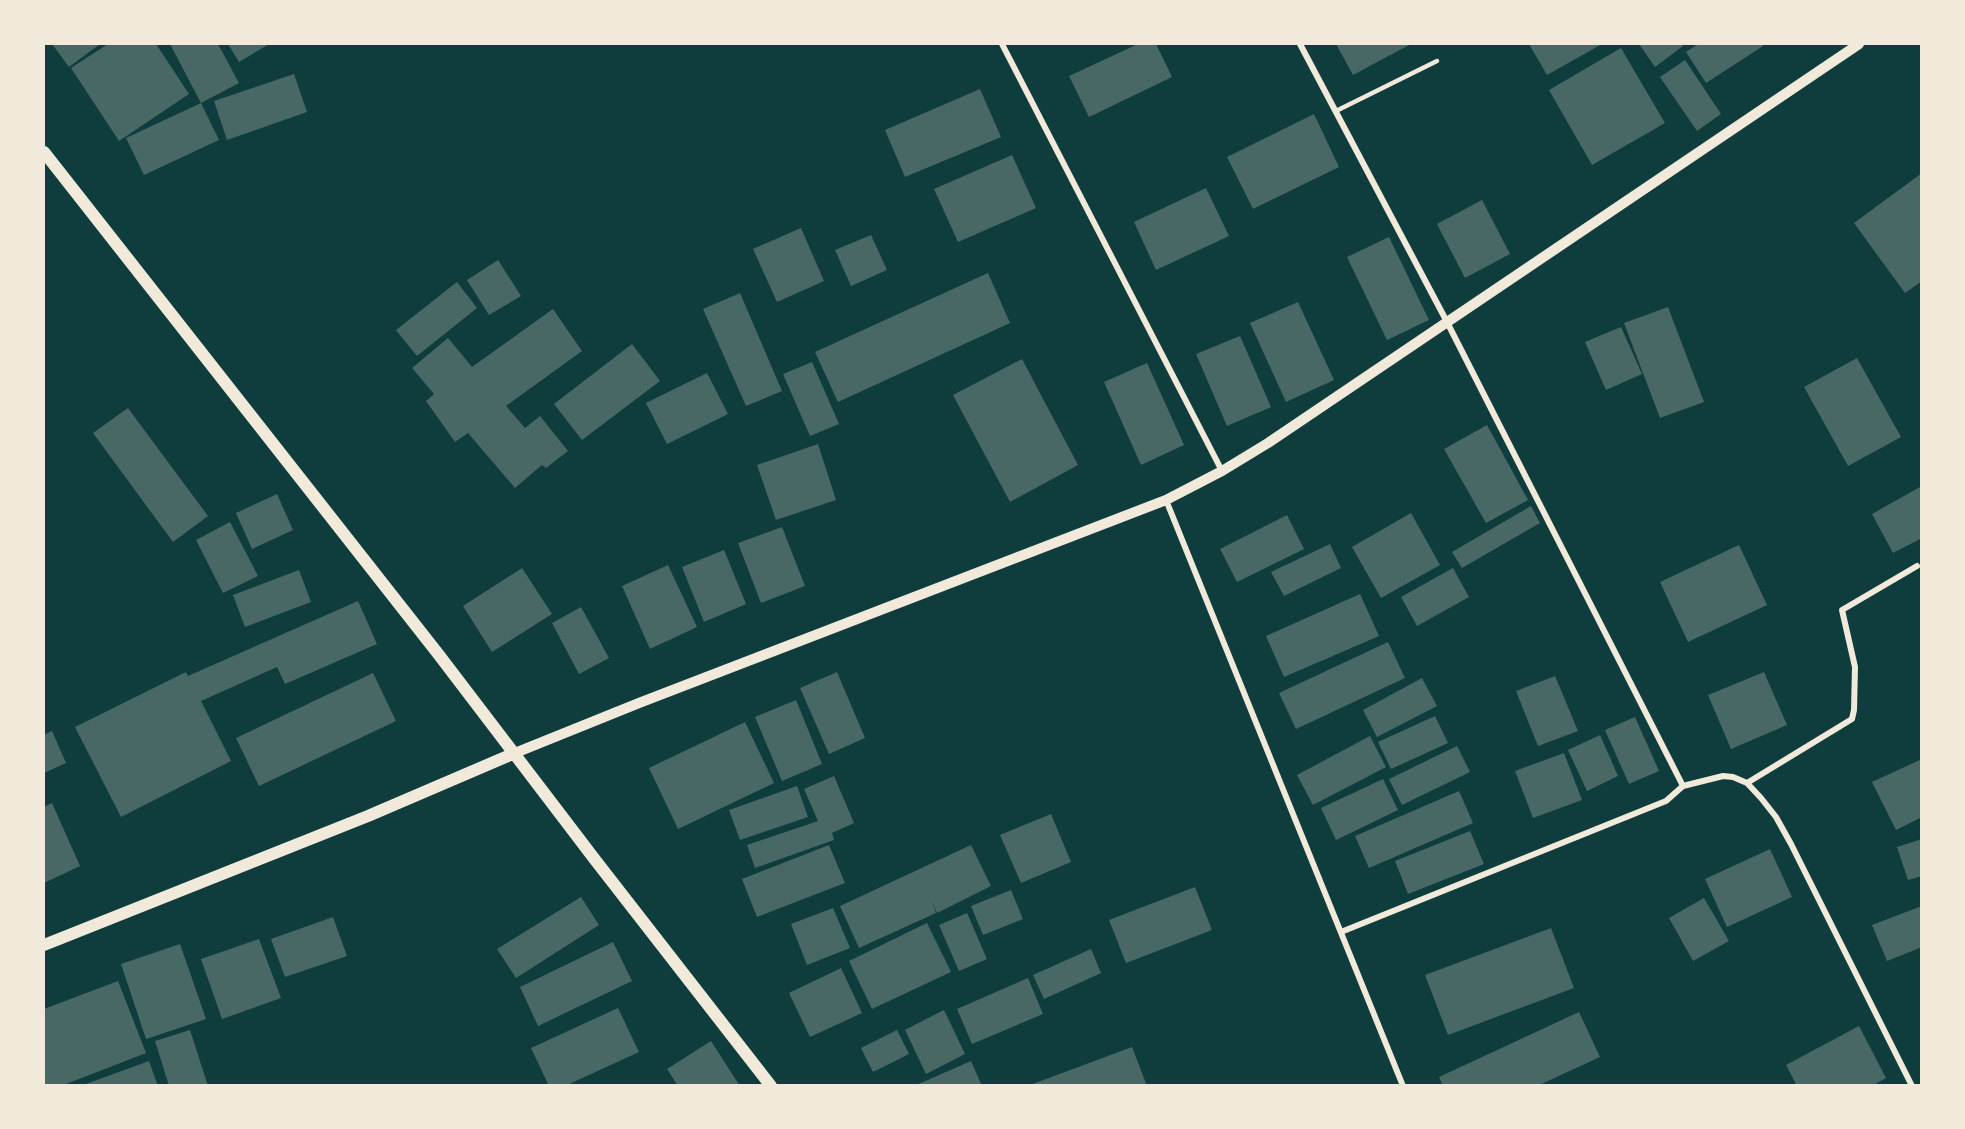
<!DOCTYPE html>
<html>
<head>
<meta charset="utf-8">
<style>
	body { margin:0 }
	#map { position:relative; width:1965px; height:1129px; overflow:hidden; background:#0f3d3e; font-family:"Nunito Sans",sans-serif }
	canvas { display:block }
	.frame { position:absolute; inset:0; border:45px solid #f1e9da; pointer-events:none }
</style>
</head>
<body>
<div id="map">
<canvas width="1965" height="1129"></canvas>
<div class="frame"></div>
</div>
<script>
const g = document.querySelector('canvas').getContext('2d');
g.lineJoin = 'round';
function paint(path, color) {
  g.fillStyle = color;
  g.fill(path, 'evenodd');
}
function shape(rows) {
  const path = new Path2D();
  for (const r of rows) {
    path.moveTo(r[0], r[1]);
    for (let i = 2; i < r.length; i += 2) path.lineTo(r[i], r[i + 1]);
  }
  return path;
}
function stroke(path, color, width, dash) {
  g.strokeStyle = color;
  g.lineWidth = width;
  g.lineCap = dash ? 'butt' : 'round';
  g.setLineDash(dash || []);
  g.stroke(path);
}
const building = shape([
	[52,44,100,44,69,67],
	[108,44,156,44,189,94,119,141,71,68],
	[170,44,218,44,239,83,201,103],
	[228,44,269,44,239,62],
	[1138,44,1156,44,1172,77,1089,117,1069,76],
	[1336,44,1411,44,1353,75],
	[1529,44,1602,44,1547,75],
	[1639,44,1681,44,1683,46,1655,67],
	[1698,44,1761,44,1763,46,1706,83,1686,52],
	[1621,48,1665,123,1592,165,1549,90],
	[1685,60,1721,114,1697,131,1660,77],
	[294,74,307,112,227,140,214,101],
	[980,89,1001,137,905,177,885,130],
	[201,103,219,140,144,175,126,138],
	[1314,114,1339,167,1253,209,1227,157],
	[1012,155,1036,208,958,242,934,189],
	[1922,173,1922,281,1905,293,1854,223],
	[1206,188,1229,236,1156,270,1134,222],
	[1482,200,1510,254,1465,278,1437,224],
	[801,228,824,281,777,302,753,249],
	[871,235,887,270,851,286,835,250],
	[1389,237,1429,320,1387,340,1347,257],
	[498,260,521,296,489,315,467,280],
	[988,273,1010,323,838,402,815,352],
	[457,282,477,308,417,356,396,330],
	[740,293,782,391,746,406,703,309],
	[1298,302,1334,380,1286,402,1250,323],
	[1668,307,1704,402,1660,418,1624,323],
	[553,309,582,351,506,406,525,428,540,416,568,451,546,468,542,465,515,488,468,433,455,442,426,401,434,394,412,368,448,338,472,367],
	[1621,327,1642,374,1606,390,1585,342],
	[1240,336,1271,407,1227,426,1196,354],
	[632,344,660,381,582,440,554,404],
	[1857,358,1901,437,1848,466,1804,387],
	[1022,359,1078,465,1010,502,953,395],
	[812,362,839,424,810,436,783,374],
	[1147,363,1184,445,1141,465,1104,382],
	[707,373,728,414,667,444,646,403],
	[128,408,208,516,173,542,93,433],
	[1487,425,1528,500,1486,523,1444,449],
	[818,444,836,500,776,520,757,465],
	[1920,487,1922,491,1922,538,1893,553,1872,514],
	[277,494,293,530,252,549,236,513],
	[1531,506,1540,523,1462,568,1452,552],
	[1411,513,1440,565,1381,598,1352,547],
	[1287,515,1304,549,1237,582,1220,549],
	[230,522,258,576,223,593,196,540],
	[782,527,805,586,761,603,738,543],
	[1330,544,1341,568,1284,596,1271,572],
	[1739,545,1767,605,1688,642,1660,582],
	[724,550,746,604,704,622,682,567],
	[668,565,697,627,650,649,622,586],
	[522,568,552,614,492,652,463,606],
	[1453,568,1469,597,1417,626,1401,597],
	[299,570,311,602,245,627,233,595],
	[1360,594,1379,636,1284,677,1266,636],
	[358,601,377,644,285,684,277,667,201,701,231,761,121,817,75,727,186,672,188,676],
	[581,607,609,658,579,674,552,623],
	[1388,642,1405,678,1296,729,1279,693],
	[837,672,865,738,829,754,800,688],
	[1764,672,1787,725,1731,749,1708,695],
	[373,673,396,721,259,786,236,738],
	[1555,676,1578,731,1538,746,1516,691],
	[1422,678,1437,706,1377,737,1363,710],
	[796,700,822,764,782,781,755,717],
	[1435,716,1448,743,1391,769,1378,742],
	[1635,717,1659,771,1629,784,1605,730],
	[745,722,774,783,678,829,649,768],
	[52,731,66,763,44,773,44,735],
	[1600,735,1618,776,1587,791,1568,750],
	[1370,736,1386,767,1313,805,1297,775],
	[1457,746,1470,772,1402,805,1389,779],
	[1564,753,1582,800,1533,818,1515,771],
	[1922,759,1922,817,1896,830,1872,782],
	[834,776,854,823,832,833,834,840,755,868,747,845,818,821,804,789],
	[1383,779,1398,810,1336,840,1321,808],
	[797,786,808,817,740,840,729,810],
	[1459,791,1473,823,1369,868,1355,836],
	[52,803,80,866,44,883,44,807],
	[1051,814,1071,862,1021,883,1000,835],
	[1470,831,1484,864,1408,894,1395,861],
	[1922,839,1922,876,1908,880,1897,847],
	[829,845,845,883,757,917,742,879],
	[971,845,991,886,937,913,932,902,936,913,859,948,840,906],
	[1770,849,1792,897,1727,927,1705,879],
	[1195,887,1212,930,1126,963,1109,920],
	[1011,890,1023,919,983,935,971,906],
	[581,897,599,925,516,978,497,949],
	[1704,898,1729,941,1693,961,1669,918],
	[1922,906,1922,947,1887,961,1872,925],
	[833,908,850,948,807,965,791,924],
	[967,913,987,959,959,971,939,925],
	[333,917,347,956,285,977,271,939],
	[927,923,951,972,872,1009,849,961],
	[1551,928,1574,988,1448,1035,1425,975],
	[259,939,281,998,222,1019,201,959],
	[613,942,632,981,538,1026,520,987],
	[180,944,206,1019,146,1039,121,964],
	[1091,949,1101,973,1044,999,1033,975],
	[841,968,862,1013,810,1037,789,993],
	[1028,978,1043,1014,972,1044,957,1009],
	[118,981,146,1053,61,1086,44,1086,44,1009],
	[618,1008,639,1052,565,1086,549,1086,531,1048],
	[944,1010,965,1054,926,1074,905,1030],
	[1579,1012,1600,1057,1537,1086,1443,1086,1439,1077],
	[1859,1026,1886,1078,1872,1086,1797,1086,1786,1065],
	[190,1030,208,1086,169,1086,155,1041],
	[897,1030,909,1054,873,1072,861,1048],
	[711,1041,740,1086,678,1086,667,1069],
	[1132,1047,1147,1086,1030,1086,1030,1085],
	[149,1061,158,1086,83,1086,83,1085],
	[971,1061,982,1086,914,1086]
]);
const service = shape([
	[1336,111,1437,61]
]);
const minor = shape([
	[1002,44,1222,471],
	[1300,44,1447,322,1683,786,1723,776,1733,777,1747,783,1761,798,1776,817,1791,844,1912,1086],
	[1166,500,1403,1086],
	[1747,783,1852,719,1854,710,1855,667,1842,610,1917,566],
	[1341,932,1666,801,1683,786]
]);
const tertiary = shape([
	[515,753,639,703,1166,500,1222,471,1268,443,1859,44]
]);
const secondary = shape([
	[44,152,439,655,596,861,771,1086],
	[44,945,368,816,515,753]
]);
paint(building, '#486865');
stroke(service, '#f1e9da', 4.5);
stroke(minor, '#f1e9da', 6);
stroke(tertiary, '#f1e9da', 10);
stroke(secondary, '#f1e9da', 12);
</script>
</body>
</html>
